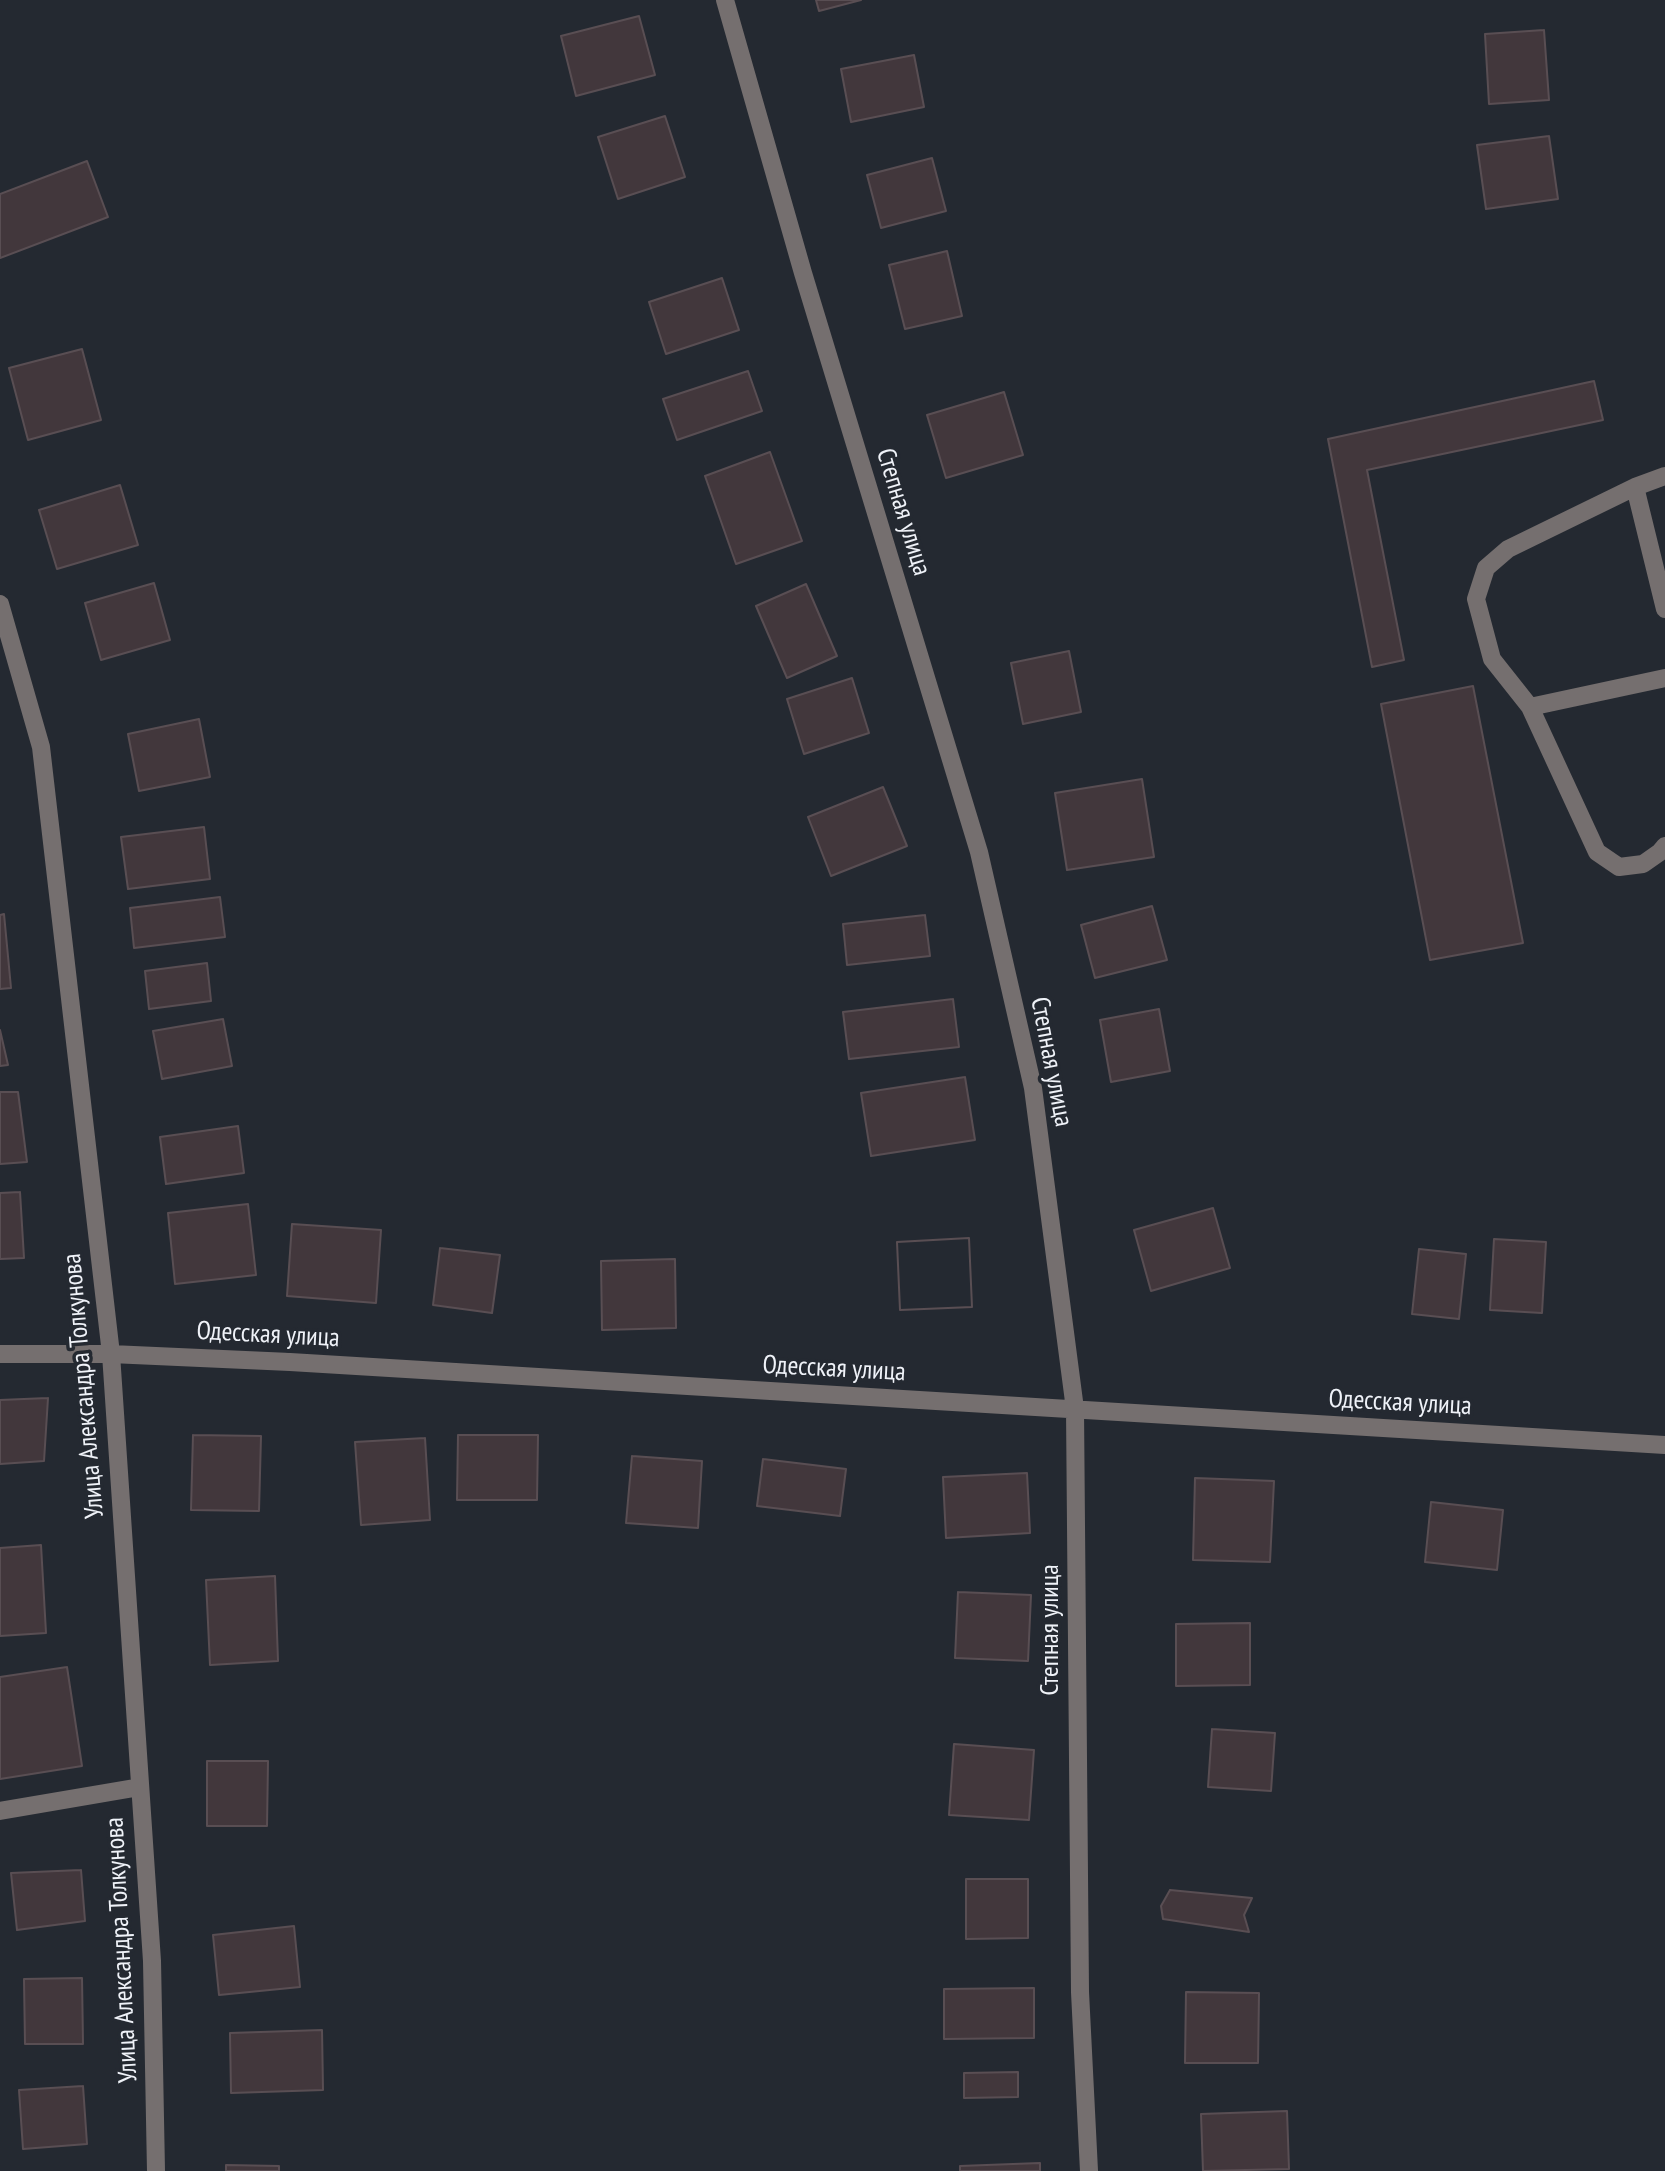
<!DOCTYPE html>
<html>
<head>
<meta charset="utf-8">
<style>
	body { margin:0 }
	canvas { display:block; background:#242931 }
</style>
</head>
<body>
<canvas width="1665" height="2171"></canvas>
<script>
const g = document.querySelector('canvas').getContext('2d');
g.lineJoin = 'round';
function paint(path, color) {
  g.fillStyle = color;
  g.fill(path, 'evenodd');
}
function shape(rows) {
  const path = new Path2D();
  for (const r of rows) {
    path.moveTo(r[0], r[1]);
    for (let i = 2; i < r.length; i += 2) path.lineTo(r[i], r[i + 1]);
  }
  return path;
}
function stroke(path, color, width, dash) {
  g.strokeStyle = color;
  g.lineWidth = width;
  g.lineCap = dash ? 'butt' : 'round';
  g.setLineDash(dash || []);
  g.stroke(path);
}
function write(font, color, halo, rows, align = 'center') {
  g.font = font + ' "PT Sans Narrow",sans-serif';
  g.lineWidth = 7;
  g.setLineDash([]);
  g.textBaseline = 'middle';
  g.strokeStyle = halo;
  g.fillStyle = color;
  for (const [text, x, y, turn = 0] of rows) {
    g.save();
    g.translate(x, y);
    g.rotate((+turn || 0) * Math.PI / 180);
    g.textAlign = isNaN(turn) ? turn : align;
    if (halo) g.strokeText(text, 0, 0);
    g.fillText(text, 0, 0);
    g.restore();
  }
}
const building = shape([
	[816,0,861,0,819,11,816,0],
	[639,16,655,75,576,96,561,36,639,16],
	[1544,30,1549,100,1489,104,1485,34,1544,30],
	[914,55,924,107,851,122,841,69,914,55],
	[665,116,685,177,618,199,598,137,665,116],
	[1549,136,1558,199,1486,209,1477,145,1549,136],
	[932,158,946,211,881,228,867,175,932,158],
	[87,161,108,217,0,258,0,194,87,161],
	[947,251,962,316,905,329,889,265,947,251],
	[722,278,739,330,666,354,649,302,722,278],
	[82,349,101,420,28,440,9,368,82,349],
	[748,371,762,411,677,440,663,399,748,371],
	[1594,381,1603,420,1367,470,1404,660,1372,667,1328,439,1594,381],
	[1004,392,1023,455,946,478,927,415,1004,392],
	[770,452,802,541,736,564,705,476,770,452],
	[120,485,138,545,57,569,39,510,120,485],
	[154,583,170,640,101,660,85,603,154,583],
	[806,584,837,656,787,678,756,606,806,584],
	[1069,651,1081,712,1023,724,1011,663,1069,651],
	[852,678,869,733,804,754,787,699,852,678],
	[1473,686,1523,943,1430,960,1381,704,1473,686],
	[199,719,210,777,139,791,128,734,199,719],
	[1142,779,1154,857,1067,870,1055,793,1142,779],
	[883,787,907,846,831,876,808,817,883,787],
	[204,827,210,879,128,889,121,837,204,827],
	[220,897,225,937,134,948,130,908,220,897],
	[1152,906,1167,960,1095,978,1081,925,1152,906],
	[4,914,11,988,0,989,0,915,4,914],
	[925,915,930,956,847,965,843,924,925,915],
	[207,963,211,1001,149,1009,145,971,207,963],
	[953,999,959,1047,849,1059,843,1012,953,999],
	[1159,1009,1170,1071,1111,1082,1100,1020,1159,1009],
	[223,1019,232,1066,162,1079,153,1031,223,1019],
	[0,1030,8,1065,0,1066,0,1030],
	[965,1077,975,1140,871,1156,861,1093,965,1077],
	[0,1092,18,1092,27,1162,0,1164,0,1092],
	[238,1126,244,1173,166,1184,160,1137,238,1126],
	[20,1192,24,1258,0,1259,0,1193,20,1192],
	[248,1204,256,1275,175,1284,168,1213,248,1204],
	[1213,1208,1230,1268,1151,1291,1134,1230,1213,1208],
	[292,1224,381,1230,376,1303,287,1296,292,1224],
	[969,1238,972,1307,900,1310,897,1242,969,1238],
	[969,1238,972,1307,900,1310,897,1242,969,1238],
	[1494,1239,1546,1242,1542,1313,1490,1310,1494,1239],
	[440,1248,500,1255,492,1313,433,1305,440,1248],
	[1419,1249,1466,1254,1459,1319,1412,1314,1419,1249],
	[675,1259,676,1328,602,1330,601,1261,675,1259],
	[48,1398,44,1461,0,1464,0,1400,48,1398],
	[193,1435,261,1436,259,1511,191,1510,193,1435],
	[458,1435,538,1435,537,1500,457,1500,458,1435],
	[425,1438,430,1520,361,1525,355,1442,425,1438],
	[632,1456,702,1461,698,1528,626,1523,632,1456],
	[763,1459,846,1469,840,1516,757,1506,763,1459],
	[1027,1473,1030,1533,946,1538,943,1477,1027,1473],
	[1195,1478,1274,1481,1270,1562,1193,1560,1195,1478],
	[1431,1502,1503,1510,1497,1570,1425,1562,1431,1502],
	[41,1545,46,1633,0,1636,0,1548,41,1545],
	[275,1576,278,1661,210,1665,206,1580,275,1576],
	[958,1592,1031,1595,1028,1661,955,1658,958,1592],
	[1250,1623,1250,1685,1176,1686,1176,1624,1250,1623],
	[67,1667,82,1766,0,1779,0,1677,67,1667],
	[1212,1729,1275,1733,1271,1791,1208,1787,1212,1729],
	[954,1744,1034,1750,1029,1820,949,1815,954,1744],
	[207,1761,268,1761,267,1826,207,1826,207,1761],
	[81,1870,85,1921,17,1930,11,1873,81,1870],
	[966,1879,1028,1879,1028,1938,966,1939,966,1879],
	[1170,1890,1252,1898,1244,1915,1249,1932,1163,1919,1161,1906,1170,1890],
	[294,1926,300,1987,219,1995,213,1935,294,1926],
	[82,1978,83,2044,25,2044,24,1979,82,1978],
	[1034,1988,1034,2038,944,2039,944,1989,1034,1988],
	[1186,1992,1259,1993,1258,2063,1185,2063,1186,1992],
	[322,2030,323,2090,231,2093,230,2033,322,2030],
	[1018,2072,1018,2097,964,2098,964,2073,1018,2072],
	[83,2086,87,2144,23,2149,19,2090,83,2086],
	[1287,2111,1289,2169,1203,2171,1201,2114,1287,2111],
	[1040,2163,1040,2171,960,2171,960,2166,1040,2163],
	[226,2165,279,2166,279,2171,226,2171,226,2165]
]);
const minor = shape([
	[725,0,803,273,979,852,1033,1088,1075,1409,1080,1992,1089,2171],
	[1665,476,1635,487,1508,549,1486,568,1476,599,1492,659,1530,707,1665,678],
	[1635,487,1665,609],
	[0,604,41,747,111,1354,152,1961,156,2171],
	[1530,707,1597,852,1619,867,1643,864,1660,852,1665,846],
	[0,1354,111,1354,290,1362,1665,1445],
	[0,1811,140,1787]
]);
const streetNames = [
	["Степная улица",903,512,73],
	["Степная улица",1051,1062,79],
	["Одесская улица",268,1335,3],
	["Одесская улица",834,1369,3],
	["Улица Александра Толкунова",84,1386,-95],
	["Одесская улица",1400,1403,3],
	["Степная улица",1051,1630,-90],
	["Улица Александра Толкунова",122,1950,-93]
];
paint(building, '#42373c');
stroke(building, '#594e53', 2);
stroke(minor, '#756f6f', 18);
write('26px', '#eff2f8', '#242931', streetNames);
</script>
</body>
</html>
